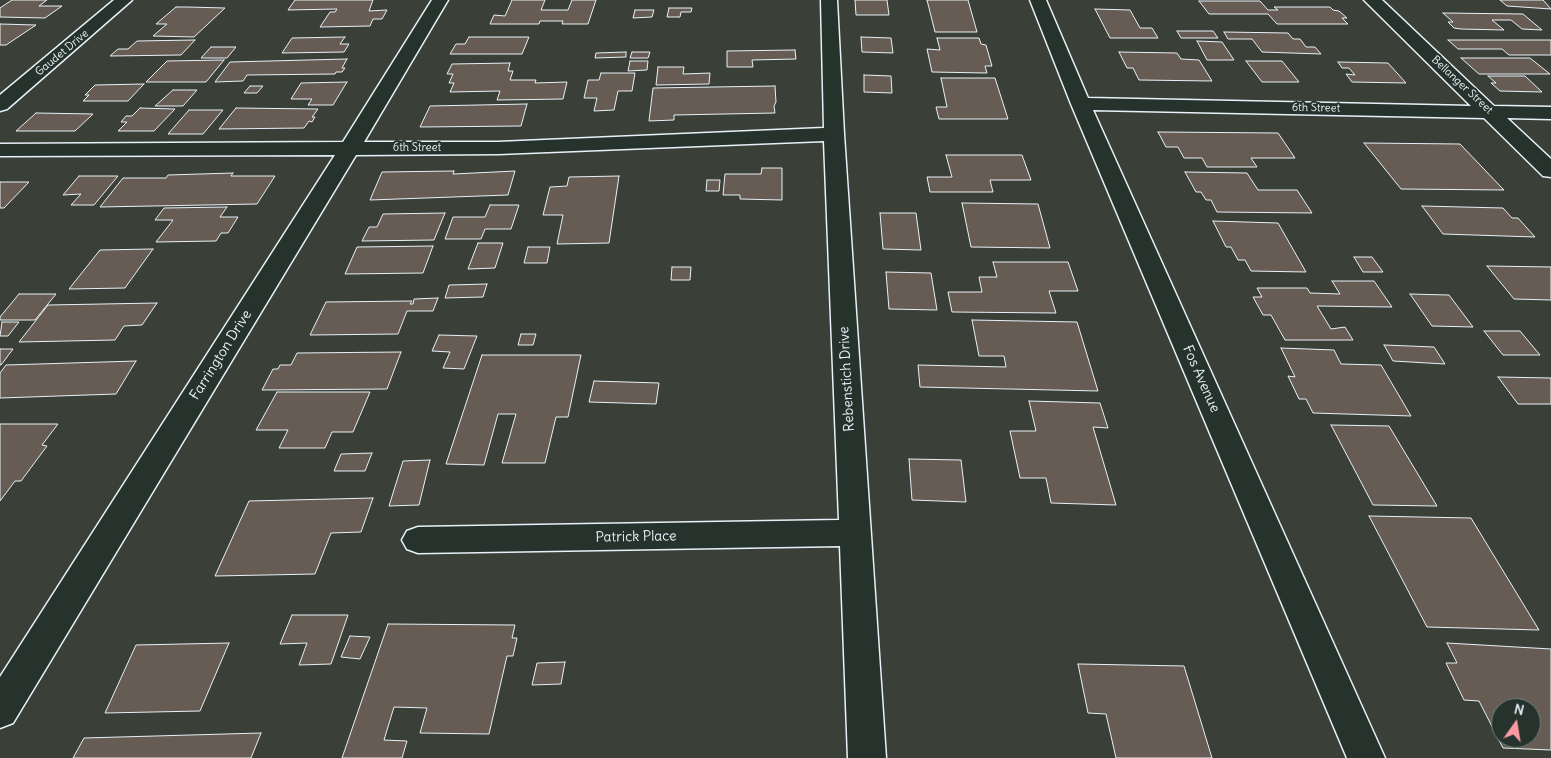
<!DOCTYPE html>
<html>
<head>
<meta charset="utf-8">
<style>
	body { margin:0 }
	#map { position:relative; width:1551px; height:758px; overflow:hidden; background:#3a3f38; font-family:Delius,sans-serif }
	canvas { display:block }
	.north { position:absolute; left:1491px; top:698px; width:50px; height:50px; box-sizing:border-box; background:#26332d; border:1px solid #747f7e; border-radius:50%; rotate:13deg; font-size:14px; font-weight:700; line-height:20px; text-align:center; color:#e8f1f8 }
	.north::after { content:''; display:block; margin:auto; width:18px; height:22px; background:#ff9aa2; clip-path:polygon(50% 0,100% 100%,50% 72%,0 100%) }
</style>
</head>
<body>
<div id="map">
<canvas width="1551" height="758"></canvas>
<div class="north">N</div>
</div>
<script>
const g = document.querySelector('canvas').getContext('2d');
g.lineJoin = 'round';
function paint(path, color) {
  g.fillStyle = color;
  g.fill(path, 'evenodd');
}
function shape(rows) {
  const path = new Path2D();
  for (const r of rows) {
    path.moveTo(r[0], r[1]);
    for (let i = 2; i < r.length; i += 2) path.lineTo(r[i], r[i + 1]);
  }
  return path;
}
function stroke(path, color, width, dash) {
  g.strokeStyle = color;
  g.lineWidth = width;
  g.lineCap = dash ? 'butt' : 'round';
  g.setLineDash(dash || []);
  g.stroke(path);
}
function write(font, color, halo, rows, align = 'center') {
  g.font = font + ' Delius,sans-serif';
  g.lineWidth = 4;
  g.setLineDash([]);
  g.textBaseline = 'middle';
  g.strokeStyle = halo;
  g.fillStyle = color;
  for (const [text, x, y, turn = 0] of rows) {
    g.save();
    g.translate(x, y);
    g.rotate((+turn || 0) * Math.PI / 180);
    g.textAlign = isNaN(turn) ? turn : align;
    if (halo) g.strokeText(text, 0, 0);
    g.fillText(text, 0, 0);
    g.restore();
  }
}
const building = shape([
	[12,0,47,0,39,6,62,6,45,18,0,17,0,8,12,0],
	[295,0,373,0,369,11,387,10,382,19,373,19,370,26,320,27,330,12,335,12,337,9,288,10,295,0],
	[512,0,545,0,541,10,568,10,572,0,596,0,588,24,562,24,563,21,540,21,539,24,490,24,494,15,505,16,512,0],
	[855,0,887,0,889,15,856,15,855,0],
	[927,0,968,0,977,32,935,32,927,0],
	[1500,0,1543,0,1551,9,1507,6,1500,0],
	[1199,1,1260,1,1268,10,1278,10,1274,7,1330,7,1333,10,1339,11,1347,18,1342,18,1348,24,1277,24,1268,14,1209,14,1199,1],
	[176,7,187,7,225,8,194,37,153,36,167,24,156,24,176,7],
	[669,8,692,8,691,12,681,12,680,17,667,17,669,8],
	[1095,9,1130,10,1140,28,1152,28,1158,38,1110,38,1095,9],
	[635,10,654,10,652,17,633,18,635,10],
	[1443,13,1523,14,1542,30,1522,29,1511,20,1492,20,1504,30,1461,29,1454,28,1448,22,1453,22,1443,13],
	[0,24,36,25,6,45,0,45,0,24],
	[1177,31,1213,31,1218,38,1181,38,1177,31],
	[1224,32,1288,33,1293,39,1300,39,1306,47,1315,47,1321,54,1262,52,1252,39,1228,39,1224,32],
	[345,37,340,44,349,44,344,52,282,53,292,38,345,37],
	[469,37,529,37,522,54,450,54,456,44,465,44,469,37],
	[861,37,891,38,893,53,862,52,861,37],
	[937,38,979,38,981,44,986,45,992,66,985,66,987,73,932,72,927,49,940,50,937,38],
	[195,40,181,55,110,56,118,49,128,49,137,41,195,40],
	[1448,40,1551,40,1551,55,1509,55,1502,49,1458,49,1448,40],
	[1197,41,1222,42,1234,60,1207,60,1197,41],
	[211,47,236,47,227,58,201,58,211,47],
	[795,50,796,59,752,60,753,67,727,67,727,51,795,50],
	[626,52,626,57,595,58,596,53,626,52],
	[632,52,650,52,648,58,630,58,632,52],
	[1119,52,1177,53,1181,59,1199,60,1212,81,1139,80,1133,68,1127,68,1119,52],
	[1461,58,1530,58,1550,74,1479,74,1461,58],
	[347,59,342,68,345,68,342,72,336,72,335,74,247,75,243,81,215,82,230,62,347,59],
	[224,60,206,82,146,82,167,61,224,60],
	[630,61,648,61,647,70,628,71,630,61],
	[1246,61,1282,61,1299,82,1262,82,1246,61],
	[1338,62,1388,63,1406,83,1352,82,1346,74,1355,75,1349,68,1342,68,1338,62],
	[510,63,508,71,513,71,510,80,536,80,535,83,567,82,563,99,497,100,500,91,450,92,454,83,449,83,453,74,447,74,452,64,510,63],
	[658,67,684,67,683,74,710,73,709,84,656,85,658,67],
	[601,73,635,73,632,91,618,91,614,110,594,111,597,98,584,98,588,80,599,80,601,73],
	[864,75,891,76,892,93,864,92,864,75],
	[1488,76,1525,76,1542,92,1500,91,1491,83,1496,83,1488,76],
	[941,78,995,78,1008,119,939,119,936,107,947,107,941,78],
	[347,82,333,105,308,105,312,99,291,99,301,83,347,82],
	[144,84,128,101,83,101,89,95,85,95,95,85,144,84],
	[250,86,263,86,257,93,244,93,250,86],
	[775,86,776,102,774,106,775,113,674,115,674,120,649,121,653,88,775,86],
	[173,90,197,90,183,106,155,106,173,90],
	[527,104,521,126,420,127,430,106,527,104],
	[140,108,175,109,154,131,118,131,127,122,121,122,126,116,132,116,140,108],
	[236,108,318,109,312,117,315,117,312,122,309,121,304,128,219,129,236,108],
	[189,110,223,110,203,134,168,134,189,110],
	[36,113,93,114,75,131,16,131,36,113],
	[1158,132,1278,133,1295,158,1251,158,1257,167,1207,167,1202,158,1184,158,1178,147,1166,147,1158,132],
	[1364,143,1460,144,1504,190,1401,189,1364,143],
	[946,155,1022,155,1031,180,990,180,993,192,930,192,927,177,952,177,946,155],
	[762,168,782,168,782,200,740,199,740,195,723,195,725,174,761,174,762,168],
	[454,171,453,174,515,171,508,195,370,200,382,172,454,171],
	[1185,172,1247,173,1258,190,1297,190,1312,213,1217,212,1211,200,1206,200,1201,192,1196,192,1185,172],
	[233,173,231,176,275,176,257,204,100,207,123,178,166,178,168,175,233,173],
	[79,176,118,176,94,205,71,205,81,194,63,195,79,176],
	[619,176,609,243,557,244,563,215,543,215,550,187,567,186,569,177,619,176],
	[707,180,720,180,719,191,706,191,707,180],
	[0,182,29,182,4,208,0,208,0,182],
	[962,203,1038,204,1050,248,971,247,962,203],
	[490,205,519,205,511,229,485,229,481,239,445,239,453,217,485,217,490,205],
	[1422,206,1503,208,1512,218,1518,218,1535,237,1443,234,1422,206],
	[227,207,220,217,238,217,228,233,221,233,216,241,156,242,173,220,155,220,164,208,227,207],
	[445,213,434,240,362,241,369,227,377,227,383,214,445,213],
	[880,213,916,213,921,250,883,249,880,213],
	[1213,221,1278,223,1306,272,1251,271,1245,260,1238,260,1231,247,1226,247,1213,221],
	[478,243,503,243,495,268,468,269,478,243],
	[433,246,423,273,345,274,357,247,433,246],
	[528,247,550,247,547,263,524,263,528,247],
	[153,249,125,288,69,289,100,250,153,249],
	[1354,257,1372,257,1383,272,1363,272,1354,257],
	[993,262,1068,262,1078,291,1049,291,1056,313,952,312,948,292,982,292,979,277,997,277,993,262],
	[1487,266,1551,267,1551,300,1514,299,1487,266],
	[672,267,691,267,690,280,671,280,672,267],
	[886,272,931,273,937,310,889,309,886,272],
	[1332,281,1374,281,1392,307,1317,306,1331,329,1345,327,1353,340,1285,340,1271,315,1263,315,1253,297,1262,297,1257,288,1307,288,1310,293,1340,294,1332,281],
	[487,284,483,297,445,298,449,285,487,284],
	[19,294,56,294,35,320,0,320,0,317,19,294],
	[1410,294,1449,295,1473,327,1432,326,1410,294],
	[438,298,433,311,407,311,398,334,310,335,326,302,412,301,410,304,413,304,414,299,438,298],
	[157,303,142,325,124,326,115,340,19,342,48,305,157,303],
	[972,320,1077,322,1098,391,920,387,918,365,1006,367,1004,356,979,356,972,320],
	[2,322,19,322,8,336,0,336,2,322],
	[1484,331,1520,331,1540,355,1503,355,1484,331],
	[521,334,536,334,533,345,518,345,521,334],
	[439,335,477,336,464,369,443,368,450,352,432,351,439,335],
	[1384,345,1434,347,1445,364,1393,361,1384,345],
	[1281,348,1334,350,1341,364,1381,365,1411,416,1313,413,1306,399,1299,399,1288,376,1295,377,1281,348],
	[0,349,13,349,1,365,0,365,0,349],
	[401,352,387,389,262,390,273,369,278,369,280,365,291,365,297,353,401,352],
	[482,355,581,355,568,417,556,417,545,463,502,463,516,414,498,414,484,465,446,464,482,355],
	[136,361,116,394,0,398,0,373,6,365,136,361],
	[1498,377,1551,378,1551,404,1518,404,1498,377],
	[594,381,659,383,656,404,589,402,594,381],
	[277,392,370,392,353,432,332,432,325,448,279,448,288,430,256,430,277,392],
	[1029,401,1100,403,1108,428,1093,427,1116,505,1051,503,1046,478,1020,478,1010,431,1036,431,1029,401],
	[0,424,58,424,42,445,47,446,21,481,15,481,0,501,0,424],
	[1331,425,1389,426,1437,506,1373,505,1331,425],
	[372,453,365,471,334,471,341,454,372,453],
	[909,459,961,460,966,502,912,500,909,459],
	[430,460,419,505,389,506,403,461,430,460],
	[373,498,361,532,331,533,315,574,215,576,249,501,373,498],
	[1369,516,1471,518,1539,630,1427,627,1369,516],
	[292,615,348,615,331,664,299,665,307,643,280,644,292,615],
	[388,624,515,625,512,638,517,638,513,656,507,656,489,734,420,733,427,708,394,707,384,740,407,741,402,758,342,758,388,624],
	[350,636,370,637,360,659,341,657,350,636],
	[229,643,200,711,105,713,136,645,229,643],
	[1447,643,1551,649,1551,750,1503,748,1479,701,1464,700,1446,663,1457,663,1447,643],
	[1501,708,1531,708,1531,738,1501,738,1501,708],
	[565,662,561,684,532,685,537,663,565,662],
	[1078,664,1184,666,1212,758,1116,758,1106,714,1088,713,1078,664],
	[261,733,251,758,73,758,84,738,261,733]
]);
const minor = shape([
	[114,0,132,0,7,109,0,111,0,95,114,0],
	[432,0,448,0,364,142,498,142,824,128,821,0,837,0,844,134,886,758,848,758,840,546,418,553,407,549,402,540,407,531,418,527,839,520,824,141,498,154,356,155,13,723,0,728,0,677,335,155,0,156,0,144,343,142,432,0],
	[1030,0,1046,0,1088,98,1471,106,1364,0,1382,0,1494,106,1551,107,1551,119,1507,118,1551,159,1551,177,1543,176,1484,118,1093,110,1385,758,1347,758,1071,104,1030,0]
]);
const farStreetnames = [
	["Gaudet Drive",62,53,-40],
	["Bellanger Street",1462,85,43],
	["6th Street",1316,108,1],
	["6th Street",417,148]
];
const streetNames = [
	["Farrington Drive",221,355,-58],
	["Rebenstich Drive",847,379,-93],
	["Fos Avenue",1201,379,66],
	["Patrick Place",636,537,-1]
];
paint(building, '#675c53');
stroke(building, '#e8f1f8', 1);
stroke(minor, '#e8f1f8', 3);
paint(minor, '#26332d');
write('11px', '#e8f1f8', '#26332d', farStreetnames);
write('14px', '#e8f1f8', '#26332d', streetNames);
</script>
</body>
</html>
